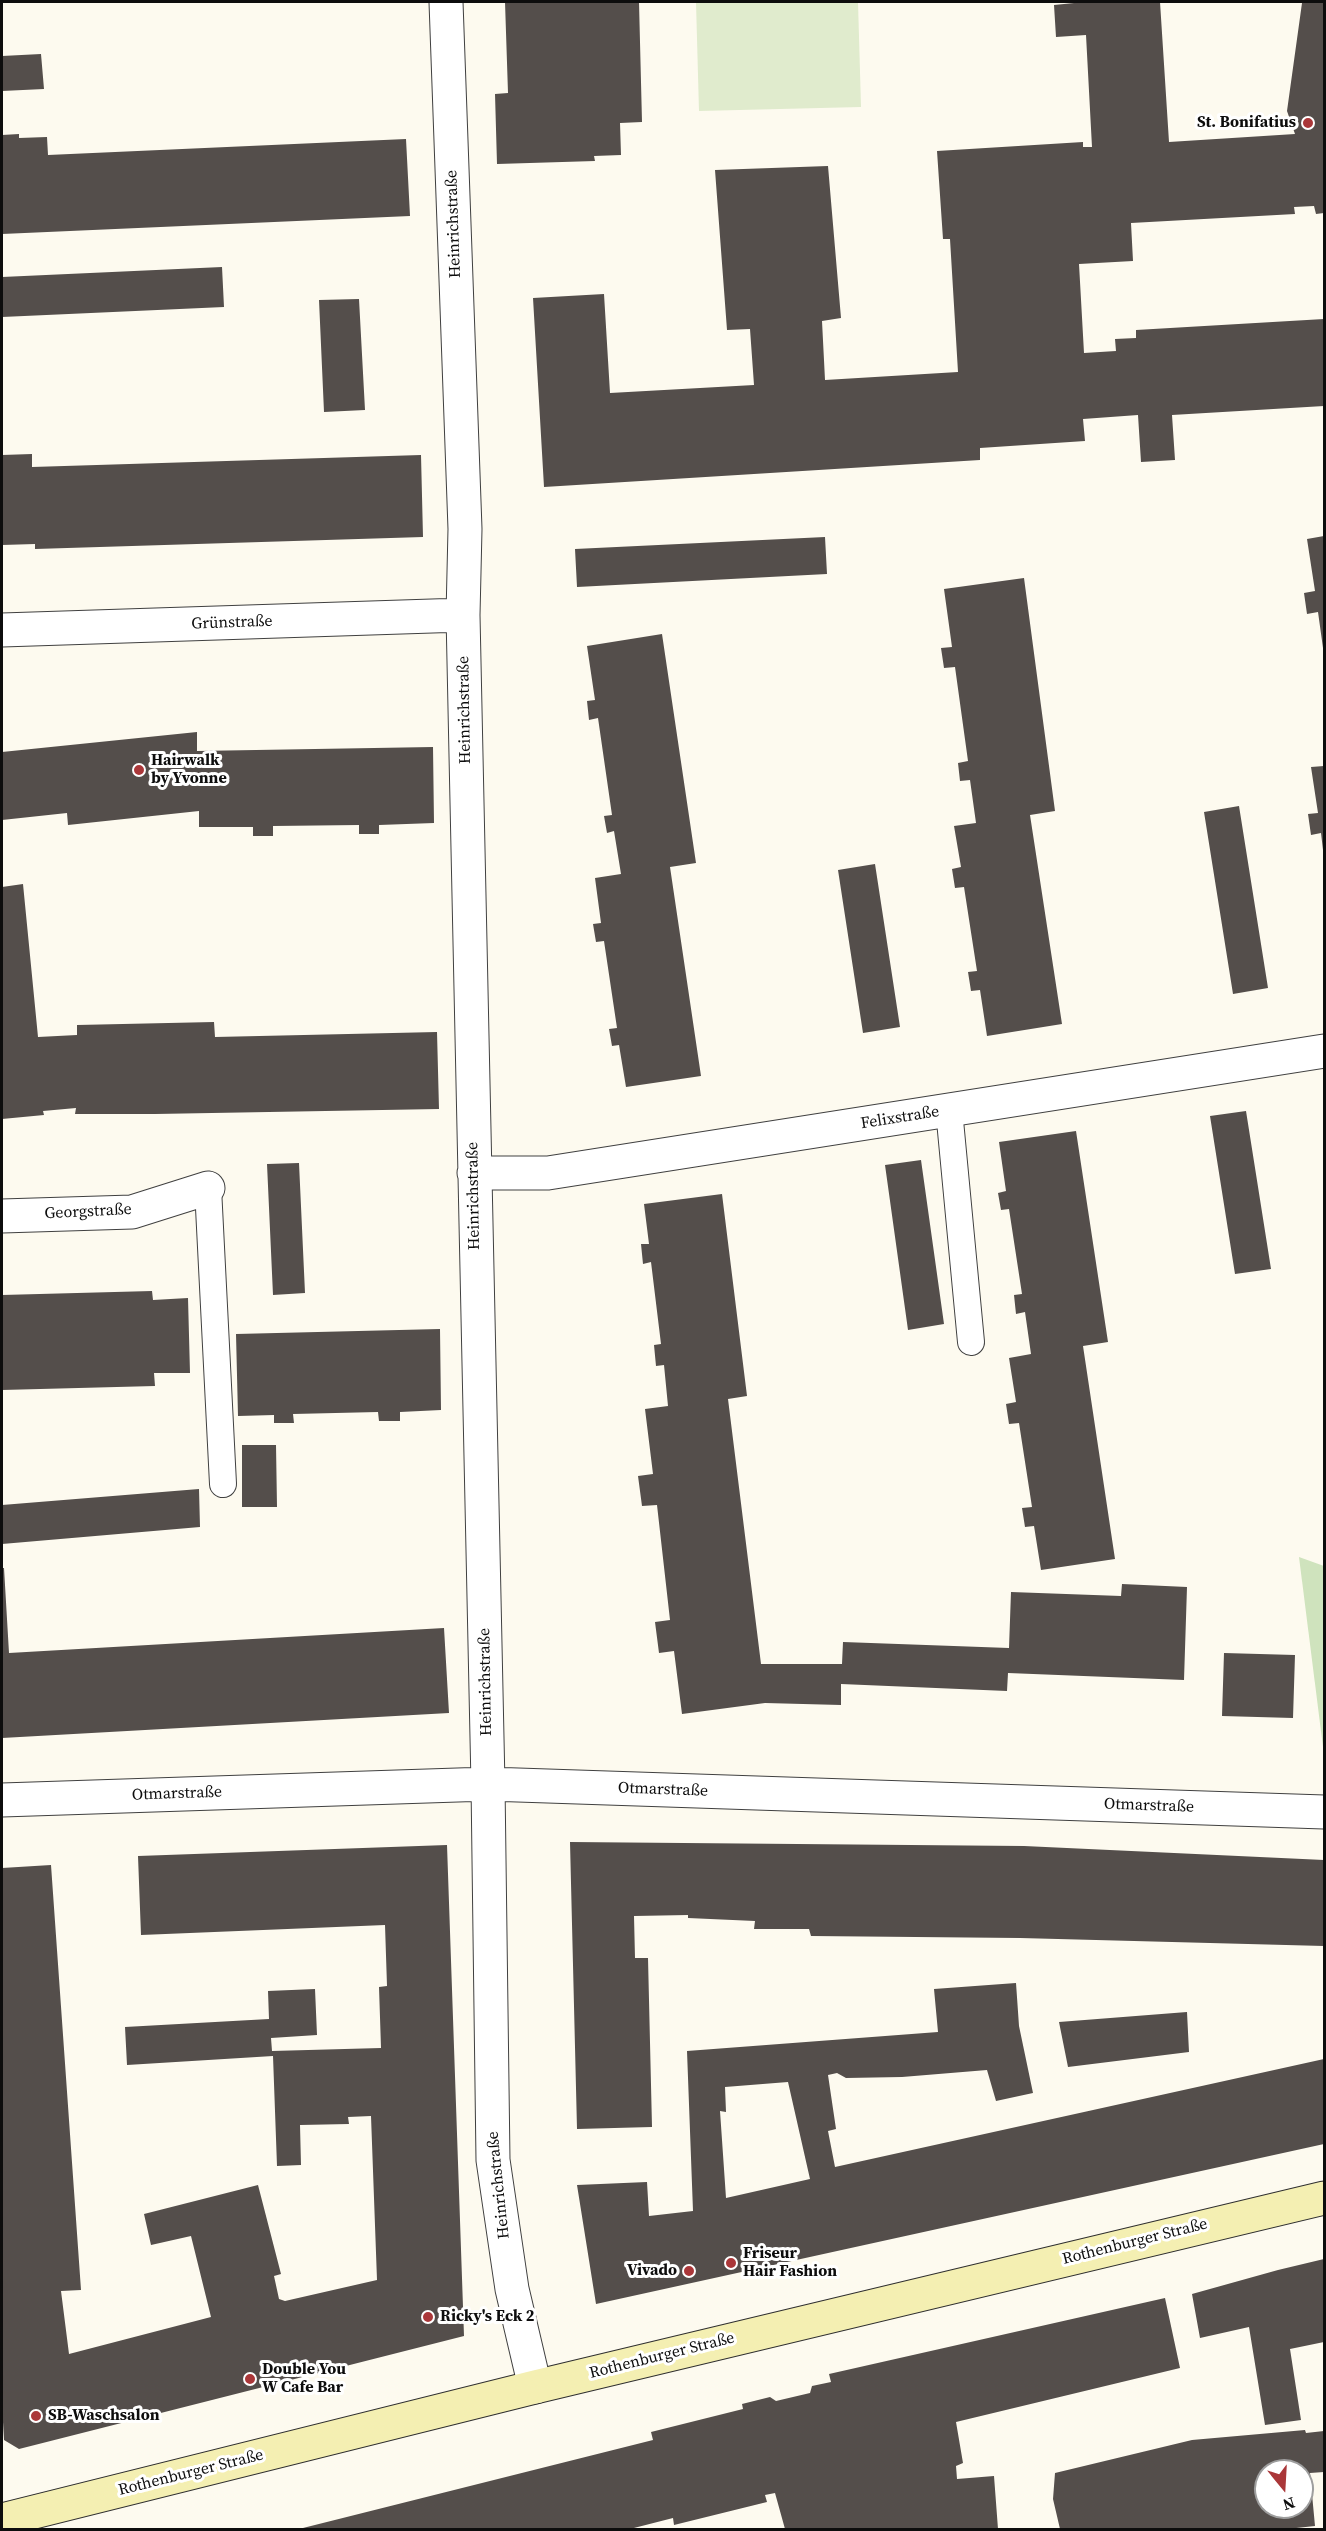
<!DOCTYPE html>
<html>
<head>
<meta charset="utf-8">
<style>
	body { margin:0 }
	#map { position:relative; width:1326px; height:2531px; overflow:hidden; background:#fdfaef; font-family:"Source Serif 4",serif }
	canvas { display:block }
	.frame { position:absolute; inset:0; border:3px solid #0d0d0d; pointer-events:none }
	.north { position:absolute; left:1254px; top:2459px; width:60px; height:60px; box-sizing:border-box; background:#fff; border:2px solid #9e9e9e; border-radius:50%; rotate:162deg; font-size:16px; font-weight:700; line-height:24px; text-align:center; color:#0d0d0d }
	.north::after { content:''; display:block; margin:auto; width:21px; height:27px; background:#aa3739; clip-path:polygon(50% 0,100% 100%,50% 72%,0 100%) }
</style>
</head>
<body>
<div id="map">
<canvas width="1326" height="2531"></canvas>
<div class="frame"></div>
<div class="north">N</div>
</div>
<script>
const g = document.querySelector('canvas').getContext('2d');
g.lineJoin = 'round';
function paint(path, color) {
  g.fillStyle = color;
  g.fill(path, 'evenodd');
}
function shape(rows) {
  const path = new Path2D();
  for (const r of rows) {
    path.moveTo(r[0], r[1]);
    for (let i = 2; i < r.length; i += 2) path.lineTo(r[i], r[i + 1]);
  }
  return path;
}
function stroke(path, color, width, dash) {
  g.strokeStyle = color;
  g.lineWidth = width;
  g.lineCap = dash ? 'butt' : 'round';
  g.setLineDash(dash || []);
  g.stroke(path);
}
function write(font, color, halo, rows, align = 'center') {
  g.font = font + ' "Source Serif 4",serif';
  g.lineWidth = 6;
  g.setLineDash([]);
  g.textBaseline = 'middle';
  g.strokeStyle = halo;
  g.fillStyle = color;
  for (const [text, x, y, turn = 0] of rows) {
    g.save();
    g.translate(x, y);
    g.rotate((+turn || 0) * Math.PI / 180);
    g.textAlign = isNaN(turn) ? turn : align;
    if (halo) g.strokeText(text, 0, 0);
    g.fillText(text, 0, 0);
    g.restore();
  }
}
const green = shape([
	[1299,1557,1324,1566,1324,1755]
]);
const pitch = shape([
	[696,2,858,2,861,107,699,111]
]);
const building = shape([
	[505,2,639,2,642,122,620,123,621,155,594,156,595,161,497,164,495,94,508,93],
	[1084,2,1160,2,1169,142,1295,134,1287,111,1302,3,1324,2,1324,213,1316,214,1314,206,1294,207,1295,214,1131,223,1133,261,1079,264,1084,353,1116,351,1115,339,1136,338,1136,330,1324,319,1324,406,1172,415,1175,460,1141,462,1138,415,1083,419,1085,441,980,448,980,460,544,487,533,298,604,294,610,393,754,385,750,329,727,330,715,170,828,166,841,318,822,321,825,380,958,372,950,239,943,239,937,151,1083,142,1083,147,1092,147,1086,35,1056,37,1054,5],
	[41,54,44,89,2,91,2,56],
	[19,134,19,138,47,137,48,155,406,139,410,216,2,234,2,135],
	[222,267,224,307,2,317,2,277],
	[359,299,365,410,324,412,319,300],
	[32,454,32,467,421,455,423,537,35,549,35,544,2,545,2,455],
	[1324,536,1324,648,1323,648,1318,612,1307,614,1304,593,1315,591,1307,539],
	[825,537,827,574,577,587,575,549],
	[1024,578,1055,811,1030,815,1062,1024,987,1036,980,990,971,991,968,972,977,971,964,887,955,888,952,869,961,867,954,826,976,823,970,780,960,781,958,763,968,761,955,667,944,668,941,648,952,647,944,589],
	[662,634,696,863,670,867,701,1076,626,1087,619,1045,612,1046,609,1029,617,1028,604,941,596,942,593,924,601,923,595,878,621,874,614,831,607,833,604,816,612,815,598,718,589,720,587,701,595,700,587,646],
	[197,732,197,751,433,747,434,823,379,825,379,834,359,834,359,825,273,826,273,836,253,836,253,827,199,827,199,811,68,825,67,813,2,820,2,752],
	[1324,766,1324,850,1323,850,1321,833,1311,835,1308,814,1318,813,1311,767],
	[1239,806,1268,988,1233,994,1204,812],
	[875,864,900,1027,863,1033,838,870],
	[23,884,38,1037,77,1035,77,1025,214,1022,215,1037,437,1032,439,1109,155,1114,75,1114,76,1108,43,1111,44,1115,2,1119,2,887],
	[1246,1111,1271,1269,1235,1274,1210,1116],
	[1076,1131,1108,1342,1083,1346,1115,1559,1041,1570,1034,1526,1025,1527,1022,1508,1032,1507,1019,1423,1009,1424,1006,1404,1016,1402,1009,1358,1031,1354,1025,1312,1016,1314,1014,1295,1022,1294,1009,1209,1001,1210,998,1193,1006,1191,999,1142],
	[921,1160,944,1324,908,1330,885,1165],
	[299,1163,305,1293,273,1295,267,1164],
	[722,1194,747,1396,728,1399,761,1664,842,1664,843,1642,1009,1648,1011,1592,1121,1596,1122,1584,1187,1587,1184,1680,1008,1673,1007,1691,841,1684,841,1705,765,1703,682,1714,674,1651,659,1653,655,1622,670,1620,657,1505,642,1506,638,1476,653,1474,645,1409,668,1406,664,1365,656,1366,654,1345,661,1344,651,1262,643,1264,641,1244,649,1244,644,1204],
	[152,1291,153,1300,188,1298,190,1373,154,1373,155,1386,2,1390,2,1295],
	[440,1329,441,1410,400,1412,400,1421,379,1421,378,1412,293,1414,294,1423,274,1423,274,1415,238,1416,236,1334],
	[242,1445,276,1445,277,1507,242,1507],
	[199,1489,200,1527,2,1544,2,1505],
	[2,1568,4,1568,9,1653,444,1628,449,1713,2,1738],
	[1224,1653,1295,1655,1293,1718,1222,1716],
	[570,1842,1024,1846,1324,1860,1324,1946,1020,1938,811,1936,809,1929,754,1929,755,1921,688,1918,688,1915,634,1916,635,1958,648,1958,652,2127,577,2129],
	[447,1845,464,2336,19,2449,4,2440,2,2404,2,1868,51,1865,81,2290,61,2291,69,2354,211,2317,191,2236,151,2245,144,2214,258,2185,281,2274,274,2276,279,2299,285,2301,377,2280,371,2116,348,2117,349,2124,300,2125,301,2165,277,2166,273,2056,127,2065,125,2027,269,2019,268,1991,315,1989,317,2035,271,2038,272,2051,381,2048,379,1987,387,1986,385,1925,141,1935,138,1856],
	[1016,1983,1019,2026,1033,2093,996,2101,987,2070,902,2077,846,2078,837,2073,828,2075,836,2129,828,2131,835,2167,1324,2059,1324,2144,596,2304,577,2185,647,2182,649,2216,693,2211,687,2051,938,2032,934,1989],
	[788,2082,810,2179,726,2198,720,2111,726,2112,725,2087],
	[1187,2012,1189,2052,1068,2067,1059,2022],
	[1324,2259,1324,2342,1290,2349,1301,2420,1265,2425,1249,2327,1200,2338,1192,2294,1278,2270],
	[1165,2298,1180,2368,956,2422,963,2463,956,2466,957,2479,994,2476,998,2529,785,2529,775,2493,765,2495,767,2502,674,2525,673,2518,630,2529,299,2529,653,2440,651,2432,743,2409,742,2404,770,2397,776,2401,810,2393,812,2386,831,2382,829,2374],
	[1305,2430,1306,2433,1324,2431,1324,2472,1310,2473,1315,2526,1287,2529,1060,2529,1053,2499,1055,2473,1192,2440],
	[1266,2471,1302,2471,1302,2507,1266,2507]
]);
const lane = shape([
	[949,1110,971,1342],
	[208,1188,223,1484]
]);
const street = shape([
	[446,2,465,529,463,615,488,1784,493,2160,512,2289,535,2387],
	[2,630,463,615],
	[474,1173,548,1173,1324,1051],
	[2,1216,132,1212,208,1188],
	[2,1800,488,1784,1324,1812]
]);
const secondary = shape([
	[2,2520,535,2387,1324,2198]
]);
const markers = [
	[1308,123,6,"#aa3739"],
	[139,770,6,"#aa3739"],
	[731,2263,6,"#aa3739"],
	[689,2271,6,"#aa3739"],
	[428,2317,6,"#aa3739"],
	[250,2379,6,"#aa3739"],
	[36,2416,6,"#aa3739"]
];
const poiNames = [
	["St. Bonifatius",1296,123,"right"],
	["Hairwalk",151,761],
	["by Yvonne",151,779],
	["Friseur",743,2254],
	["Hair Fashion",743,2272],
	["Vivado",677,2271,"right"],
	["Ricky's Eck 2",440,2317],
	["Double You",262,2370],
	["W Cafe Bar",262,2388],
	["SB-Waschsalon",48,2416]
];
const streetNames = [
	["Heinrichstraße",454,224,-92],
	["Grünstraße",232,623,-2],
	["Heinrichstraße",465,710,-91],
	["Felixstraße",900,1118,-9],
	["Heinrichstraße",474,1196,-91],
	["Georgstraße",88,1212,-3],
	["Heinrichstraße",486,1682,-91],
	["Otmarstraße",663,1790,2],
	["Otmarstraße",177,1794,-2],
	["Otmarstraße",1149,1806,2],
	["Heinrichstraße",499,2185,-96],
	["Rothenburger Straße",1135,2242,-14],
	["Rothenburger Straße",662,2356,-14],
	["Rothenburger Straße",191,2473,-14]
];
paint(green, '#cfe3bd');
paint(pitch, '#e0ebcd');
paint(building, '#544e4b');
stroke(lane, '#404040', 28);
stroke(street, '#404040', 35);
stroke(secondary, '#2f2f2f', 35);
stroke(lane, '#fff', 26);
stroke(street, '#fff', 33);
stroke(secondary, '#f4efb2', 33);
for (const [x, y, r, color] of markers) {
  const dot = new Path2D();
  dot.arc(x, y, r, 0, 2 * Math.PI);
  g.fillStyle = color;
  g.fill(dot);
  stroke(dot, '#fff', 2);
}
write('bold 16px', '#0d0d0d', '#fff', poiNames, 'left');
write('16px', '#0d0d0d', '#fff', streetNames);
</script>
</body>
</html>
